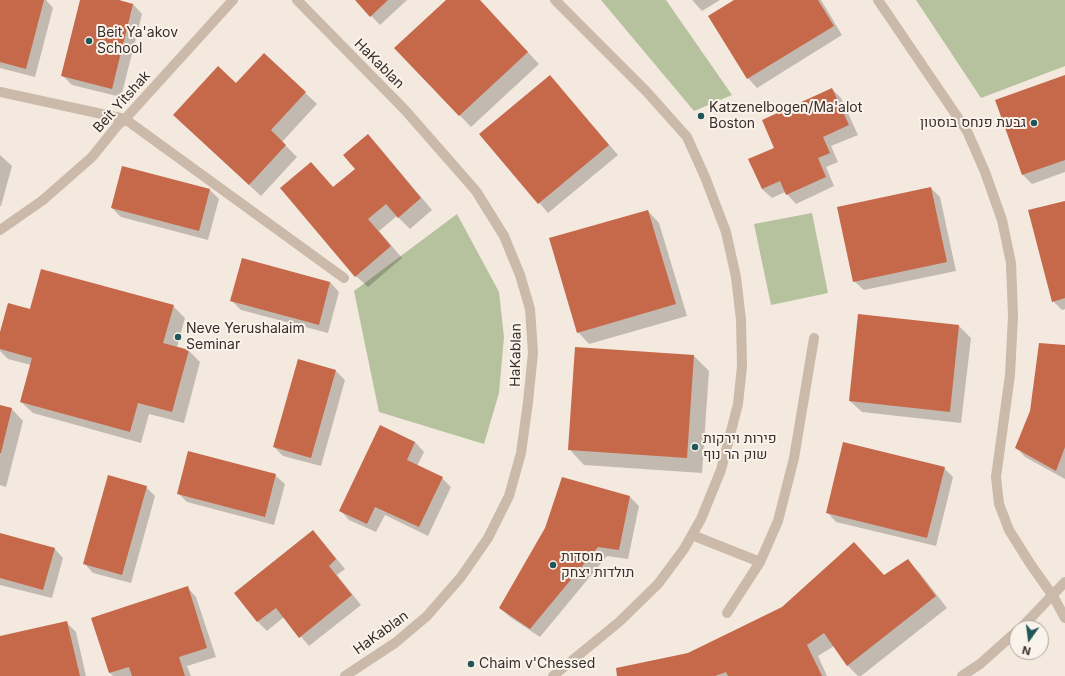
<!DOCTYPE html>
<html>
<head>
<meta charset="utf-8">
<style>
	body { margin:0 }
	#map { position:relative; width:1065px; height:676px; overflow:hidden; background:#f3e9de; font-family:Inter,sans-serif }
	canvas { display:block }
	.north { position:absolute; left:1009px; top:620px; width:40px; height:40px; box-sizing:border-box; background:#faf3eb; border:1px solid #aca49e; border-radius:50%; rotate:194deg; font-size:11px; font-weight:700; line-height:16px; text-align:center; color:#382e2a }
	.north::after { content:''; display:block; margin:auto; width:14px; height:18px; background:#1f565a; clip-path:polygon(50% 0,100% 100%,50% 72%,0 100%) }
</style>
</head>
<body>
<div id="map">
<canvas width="1065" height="676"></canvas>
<div class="north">N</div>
</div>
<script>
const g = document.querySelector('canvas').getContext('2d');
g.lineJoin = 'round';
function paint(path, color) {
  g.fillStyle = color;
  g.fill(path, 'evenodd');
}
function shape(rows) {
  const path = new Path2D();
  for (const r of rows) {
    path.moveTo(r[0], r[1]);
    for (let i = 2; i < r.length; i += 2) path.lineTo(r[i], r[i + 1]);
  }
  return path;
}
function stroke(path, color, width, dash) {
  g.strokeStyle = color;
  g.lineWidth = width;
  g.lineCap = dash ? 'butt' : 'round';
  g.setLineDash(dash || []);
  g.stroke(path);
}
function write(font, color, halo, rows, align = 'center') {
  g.font = font + ' Inter,Heebo,sans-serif';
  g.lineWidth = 4;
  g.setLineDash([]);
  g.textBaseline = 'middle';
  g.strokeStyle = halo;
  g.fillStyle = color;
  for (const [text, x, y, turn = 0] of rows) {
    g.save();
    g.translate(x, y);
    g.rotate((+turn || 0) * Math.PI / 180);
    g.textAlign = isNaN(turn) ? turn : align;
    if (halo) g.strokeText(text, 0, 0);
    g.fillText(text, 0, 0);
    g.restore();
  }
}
const green = shape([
	[601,0,666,0,732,95,694,111],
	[916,0,1065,0,1065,66,981,98],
	[812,213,828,293,771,305,754,224],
	[457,214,499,292,504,337,499,393,484,444,379,412,354,291]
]);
const shadow = shape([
	[0,0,46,0,53,8,35,77,0,68],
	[81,0,115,0,133,4,142,14,121,97,72,85,62,75],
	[356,0,407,0,380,25],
	[448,0,479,0,539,64,471,127,396,48],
	[692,0,720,0,702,11],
	[735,0,821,0,842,35,757,88,748,78,709,16],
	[264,54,317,104,282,142,297,157,261,196,186,126,236,85],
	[550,76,618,155,548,213,481,134],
	[1065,76,1065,172,1032,184,1023,175,996,100],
	[832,89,841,98,858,135,831,146,838,162,826,167,834,186,796,204,785,192,772,198,762,189,776,148],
	[368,136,379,147,432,210,410,229,397,216,379,231,402,258,368,287,356,276,311,163,334,188,356,169],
	[0,155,12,166,1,206,0,206],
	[931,188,940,197,956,271,864,290,854,281],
	[210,190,219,199,208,240,121,217,112,208],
	[1065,202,1065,309,1062,310,1053,301],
	[648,211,659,223,687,316,589,344,578,332],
	[330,282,339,292,328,333,241,310,232,301],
	[173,306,185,318,177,347,188,350,200,362,184,423,149,414,141,443,33,413,21,402,31,365,8,359,0,351,0,336,31,310],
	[959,326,971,338,961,423,862,412,850,401],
	[1065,346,1065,479,1025,457,1016,447],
	[694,356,709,371,702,473,584,465,569,449],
	[299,360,336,371,345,380,321,466,283,456,274,447],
	[0,406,12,409,23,421,6,487,0,485],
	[381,426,415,442,424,452,417,466,442,478,451,487,428,536,385,515,376,532,349,520,340,510],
	[944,468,953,477,936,546,836,522,827,512],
	[275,475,285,484,274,525,187,502,178,493],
	[562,478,630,497,639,506,628,559,607,556,540,637,510,617,500,608,546,528],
	[146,487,155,496,131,583,93,573,84,563],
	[313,531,322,541,345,569,337,575,361,605,309,646,284,617,267,631,258,622,235,593],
	[0,534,54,548,63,558,52,598,0,585],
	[854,543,884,576,907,560,919,572,947,608,861,676,858,676,848,666,834,646,818,656,827,676,618,676,688,653,783,608],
	[187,587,196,597,216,657,187,666,191,676,113,676,110,673,92,618],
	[67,623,76,632,86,676,0,676,0,637]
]);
const building = shape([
	[0,0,44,0,26,69,0,62],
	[80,0,119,0,133,4,112,89,61,76],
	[355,0,388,0,370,17],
	[446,0,480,0,528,52,459,116,394,48],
	[734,0,818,0,834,26,747,79,708,16],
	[264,53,306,92,271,130,286,145,249,185,173,115,218,66,236,83],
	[550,75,609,145,538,204,479,134],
	[1065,75,1065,160,1022,175,995,100],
	[832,88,849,125,823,137,830,153,818,158,826,177,786,195,780,181,762,189,748,159,774,148,762,120],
	[368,134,421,198,398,218,386,204,368,219,391,246,355,277,280,188,311,162,333,187,355,169,343,155],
	[122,166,210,189,199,231,111,208],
	[931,187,947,262,853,282,837,207],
	[1065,201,1065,298,1052,302,1028,210],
	[648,210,676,304,577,333,549,238],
	[242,258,330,282,319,325,230,301],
	[41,269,174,305,163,343,189,350,172,412,138,403,130,432,20,402,32,358,0,349,0,332,8,303,30,309],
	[858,314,959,325,950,412,849,401],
	[1039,343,1065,345,1065,447,1056,471,1015,448,1030,411],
	[575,347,694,355,687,458,568,450],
	[298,359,336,370,311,458,273,447],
	[0,405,12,408,1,453,0,453],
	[380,425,415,442,407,460,443,477,419,527,375,507,367,524,339,511],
	[843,442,945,467,927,538,826,513],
	[188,451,276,474,265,517,177,494],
	[108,475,147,486,122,575,83,564],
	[562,477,630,496,619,550,598,547,530,629,499,608,545,528],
	[313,530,336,559,329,566,352,595,299,638,276,608,257,622,234,593],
	[0,533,55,548,43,590,0,578],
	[854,542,884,575,908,559,936,596,847,666,824,633,807,645,822,676,728,676,726,672,715,676,617,676,616,668,688,653,782,607],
	[188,586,207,648,179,657,185,676,132,676,129,667,109,673,91,618],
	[67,621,80,676,0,676,0,636]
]);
const service = shape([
	[0,92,125,119,344,278],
	[0,230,43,200],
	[692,535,760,562],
	[1053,596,1065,618],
	[727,613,760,562,778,521,794,458,814,338]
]);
const minor = shape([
	[297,0,405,110,476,191,504,236,520,275,530,309,533,353,528,402,521,453,509,496,488,538,461,577,427,616,395,643,345,676],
	[878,0,967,131,985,172,1002,220,1011,263,1013,316,1010,375,996,477,999,504,1009,530,1031,565,1053,596],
	[43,200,92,157,117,126,125,119,233,0]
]);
const tertiary = shape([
	[1021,628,1065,582],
	[553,676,619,622,658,584,684,549,701,519,721,470,738,404,742,366,741,320,736,277,726,232,705,177,687,137,646,91,555,0],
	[962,676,980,664,1017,631]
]);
const markers = [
	[89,41,4,"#1f565a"],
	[701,116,4,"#1f565a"],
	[1034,123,4,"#1f565a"],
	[178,337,4,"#1f565a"],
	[695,447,4,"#1f565a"],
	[553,565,4,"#1f565a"],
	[471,664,4,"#1f565a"]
];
const poiNames = [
	["Beit Ya'akov",97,33],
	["School",97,49],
	["Katzenelbogen/Ma'alot",709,108],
	["Boston",709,124],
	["גבעת פנחס בוסטון",1026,123,"right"],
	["Neve Yerushalaim",186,329],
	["Seminar",186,345],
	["פירות וירקות",703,439],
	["שוק הר נוף",703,455],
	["מוסדות",561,557],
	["תולדות יצחק",561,573],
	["Chaim v'Chessed",479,664]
];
const streetNames = [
	["HaKablan",379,64,45],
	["Beit Yitshak",122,102,-48],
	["HaKablan",516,355,-89],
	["HaKablan",381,633,-36]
];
paint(green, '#b6c29e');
paint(shadow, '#0003');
paint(building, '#c5694a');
stroke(service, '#cbb9aa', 10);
stroke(minor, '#cbb9aa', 10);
stroke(tertiary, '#cbb9aa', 10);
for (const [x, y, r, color] of markers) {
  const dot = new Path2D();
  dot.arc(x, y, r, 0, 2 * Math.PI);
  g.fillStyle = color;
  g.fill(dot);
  stroke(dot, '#faf3eb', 1.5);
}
write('14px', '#382e2a', '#faf3eb', poiNames, 'left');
write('14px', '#382e2a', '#faf3eb', streetNames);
</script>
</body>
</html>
